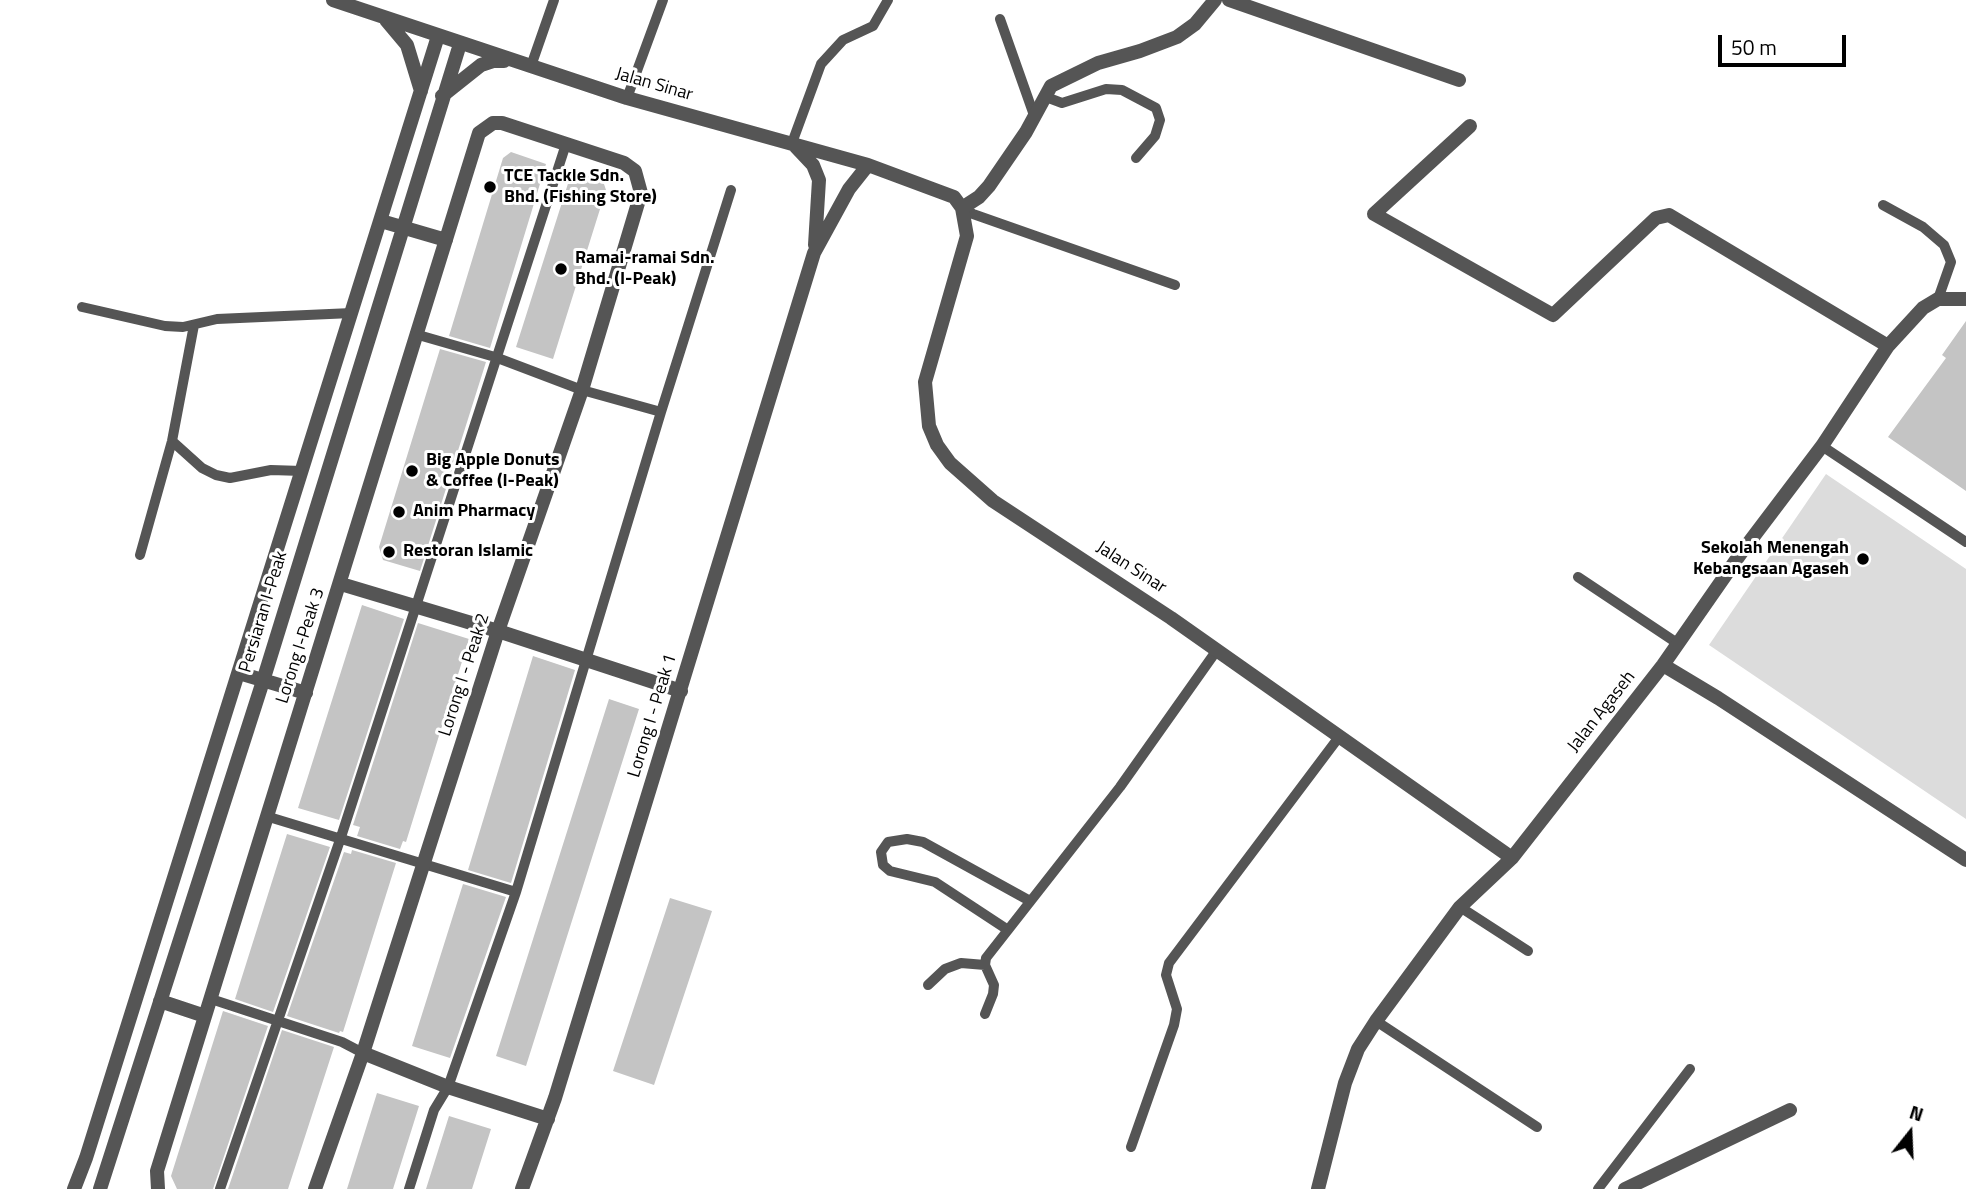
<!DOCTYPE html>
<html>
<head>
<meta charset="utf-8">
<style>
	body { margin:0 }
	#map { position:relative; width:1966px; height:1189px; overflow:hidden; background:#fff; font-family:"Titillium Web",sans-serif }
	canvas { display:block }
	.north { position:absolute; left:1875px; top:1098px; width:70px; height:70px; -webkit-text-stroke:5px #fff; paint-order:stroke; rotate:18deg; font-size:19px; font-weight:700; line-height:28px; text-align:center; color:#000 }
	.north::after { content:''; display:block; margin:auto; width:24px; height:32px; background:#000; clip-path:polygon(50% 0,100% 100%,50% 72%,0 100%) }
	.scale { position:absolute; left:1718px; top:35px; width:128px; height:32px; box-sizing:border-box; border:4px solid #000; border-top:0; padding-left:9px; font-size:21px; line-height:24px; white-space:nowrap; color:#000; -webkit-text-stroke:5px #fff; paint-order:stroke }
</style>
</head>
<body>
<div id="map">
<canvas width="1966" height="1189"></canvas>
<div class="north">N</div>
<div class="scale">50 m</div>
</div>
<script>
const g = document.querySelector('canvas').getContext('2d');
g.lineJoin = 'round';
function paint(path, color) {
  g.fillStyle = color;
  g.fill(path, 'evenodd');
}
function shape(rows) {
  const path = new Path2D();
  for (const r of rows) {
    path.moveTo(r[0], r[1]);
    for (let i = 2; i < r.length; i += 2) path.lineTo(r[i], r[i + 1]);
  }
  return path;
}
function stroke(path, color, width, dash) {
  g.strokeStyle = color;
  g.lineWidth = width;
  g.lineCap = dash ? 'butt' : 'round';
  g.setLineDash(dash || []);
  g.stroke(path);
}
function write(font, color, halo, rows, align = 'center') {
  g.font = font + ' "Titillium Web",sans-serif';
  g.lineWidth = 6;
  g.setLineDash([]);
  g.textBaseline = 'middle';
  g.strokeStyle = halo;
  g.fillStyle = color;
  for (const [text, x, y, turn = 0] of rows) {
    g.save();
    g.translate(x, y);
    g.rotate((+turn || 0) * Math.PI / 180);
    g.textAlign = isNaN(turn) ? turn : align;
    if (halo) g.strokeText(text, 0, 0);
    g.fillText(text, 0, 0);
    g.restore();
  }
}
const green = shape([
	[1826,474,1966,569,1966,819,1709,645]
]);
const building = shape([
	[511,152,546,164,490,348,449,336,503,158],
	[572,171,603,181,606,190,553,359,516,347],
	[1966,321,1966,491,1888,437,1946,358,1942,355],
	[440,349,486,362,420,571,383,560,379,547],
	[362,605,404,619,339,820,298,808],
	[418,623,469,639,406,842,403,841,400,849,357,836,360,827,353,825],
	[533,656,575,670,511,883,468,870],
	[609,699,639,709,526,1066,496,1056],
	[287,834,330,847,273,1012,235,999],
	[352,850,396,863,343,1032,340,1031,339,1033,287,1016,344,852,351,854],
	[463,884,506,897,450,1058,412,1046],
	[670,898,712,911,654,1085,613,1071],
	[223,1011,268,1026,213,1189,177,1189,171,1176],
	[282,1030,334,1047,288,1189,228,1189],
	[377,1093,419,1106,393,1189,347,1189],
	[449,1116,491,1129,472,1189,426,1189]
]);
const service = shape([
	[1000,19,1035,118],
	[531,66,554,0],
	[1046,97,1062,103,1106,89,1122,90,1156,108,1160,120,1155,136,1136,158],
	[627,98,663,0],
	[792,143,821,64,843,40,873,26,888,0],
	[1883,205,1923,227,1944,245,1951,262,1938,299],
	[962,208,973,214,1175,285],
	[82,307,165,326,183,327,217,319,352,313],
	[415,334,495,357,582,390,661,412],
	[172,441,202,468,216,475,230,478,271,470,302,471],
	[1822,446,1966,542],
	[140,555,172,441,194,325],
	[1578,577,1677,643],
	[269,817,516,892],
	[1460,907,1528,951],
	[1008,930,935,882,890,871,883,865,881,852,888,842,907,839,923,842,1030,901],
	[928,985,945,969,961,963,985,965],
	[211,999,342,1042,363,1053],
	[985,1014,993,994,994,985,985,965,986,958,1120,787,1217,650],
	[1376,1021,1537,1127],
	[1131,1147,1174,1025,1177,1009,1166,975,1169,963,1339,737],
	[220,1189,341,837,566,144],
	[409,1189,434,1110,448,1087,516,892,661,412,731,190],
	[1598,1189,1690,1069]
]);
const minor = shape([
	[333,0,627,98,868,165,954,197,962,208,967,236,925,382,929,426,937,445,950,463,993,501,1171,618,1512,858],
	[1229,0,1459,80],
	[386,20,407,45,421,91],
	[442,96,481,65,493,61,504,61],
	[1470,126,1374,214,1553,315,1656,218,1669,215,1888,346],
	[796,147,813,165,819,180,815,245],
	[962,208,979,197,989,186,1026,132,1051,86,1098,63,1140,51,1177,37,1195,24,1215,0],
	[381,221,446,240],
	[341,584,498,631,681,691],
	[1663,665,1718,698,1966,860],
	[239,673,306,693],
	[160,1001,205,1016],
	[363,1053,448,1087,548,1119],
	[74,1189,86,1158,438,36],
	[100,1189,263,681,460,44],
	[158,1189,157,1171,479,133,493,123,502,123,624,163,635,171,641,193,582,390,498,631,363,1053,315,1189],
	[522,1189,555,1098,814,253,849,189,868,165],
	[1318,1189,1345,1083,1358,1049,1376,1021,1460,907,1512,858,1663,665,1741,553,1822,446,1888,346,1923,308,1938,299,1966,299],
	[1625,1189,1790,1110]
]);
const markers = [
	[490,187,7,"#000"],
	[561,269,7,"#000"],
	[412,471,7,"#000"],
	[399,512,7,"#000"],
	[389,552,7,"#000"],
	[1863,559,7,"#000"]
];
const streetNames = [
	["Jalan Sinar",654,85,16],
	["Jalan Sinar",1131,568,33],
	["Persiaran I-Peak",264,612,-73],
	["Lorong I-Peak 3",301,646,-72],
	["Lorong I - Peak 2",465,675,-72],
	["Jalan Agaseh",1602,712,-52],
	["Lorong I - Peak 1",653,716,-73]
];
const poiNames = [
	["TCE Tackle Sdn.",504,177],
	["Bhd. (Fishing Store)",504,198],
	["Ramai-ramai Sdn.",575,259],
	["Bhd. (I-Peak)",575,280],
	["Big Apple Donuts",426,461],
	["& Coffee (I-Peak)",426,482],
	["Anim Pharmacy",413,512],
	["Sekolah Menengah",1849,549,"right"],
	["Kebangsaan Agaseh",1849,570,"right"],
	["Restoran Islamic",403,552]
];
paint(green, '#dcdcdc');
paint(building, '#c4c4c4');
stroke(service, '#555', 10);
stroke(minor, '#555', 14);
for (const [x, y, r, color] of markers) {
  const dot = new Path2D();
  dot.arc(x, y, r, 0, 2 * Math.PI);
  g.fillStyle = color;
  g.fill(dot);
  stroke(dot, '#fff', 2.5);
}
write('18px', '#000', '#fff', streetNames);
write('bold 18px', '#000', '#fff', poiNames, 'left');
</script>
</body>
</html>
